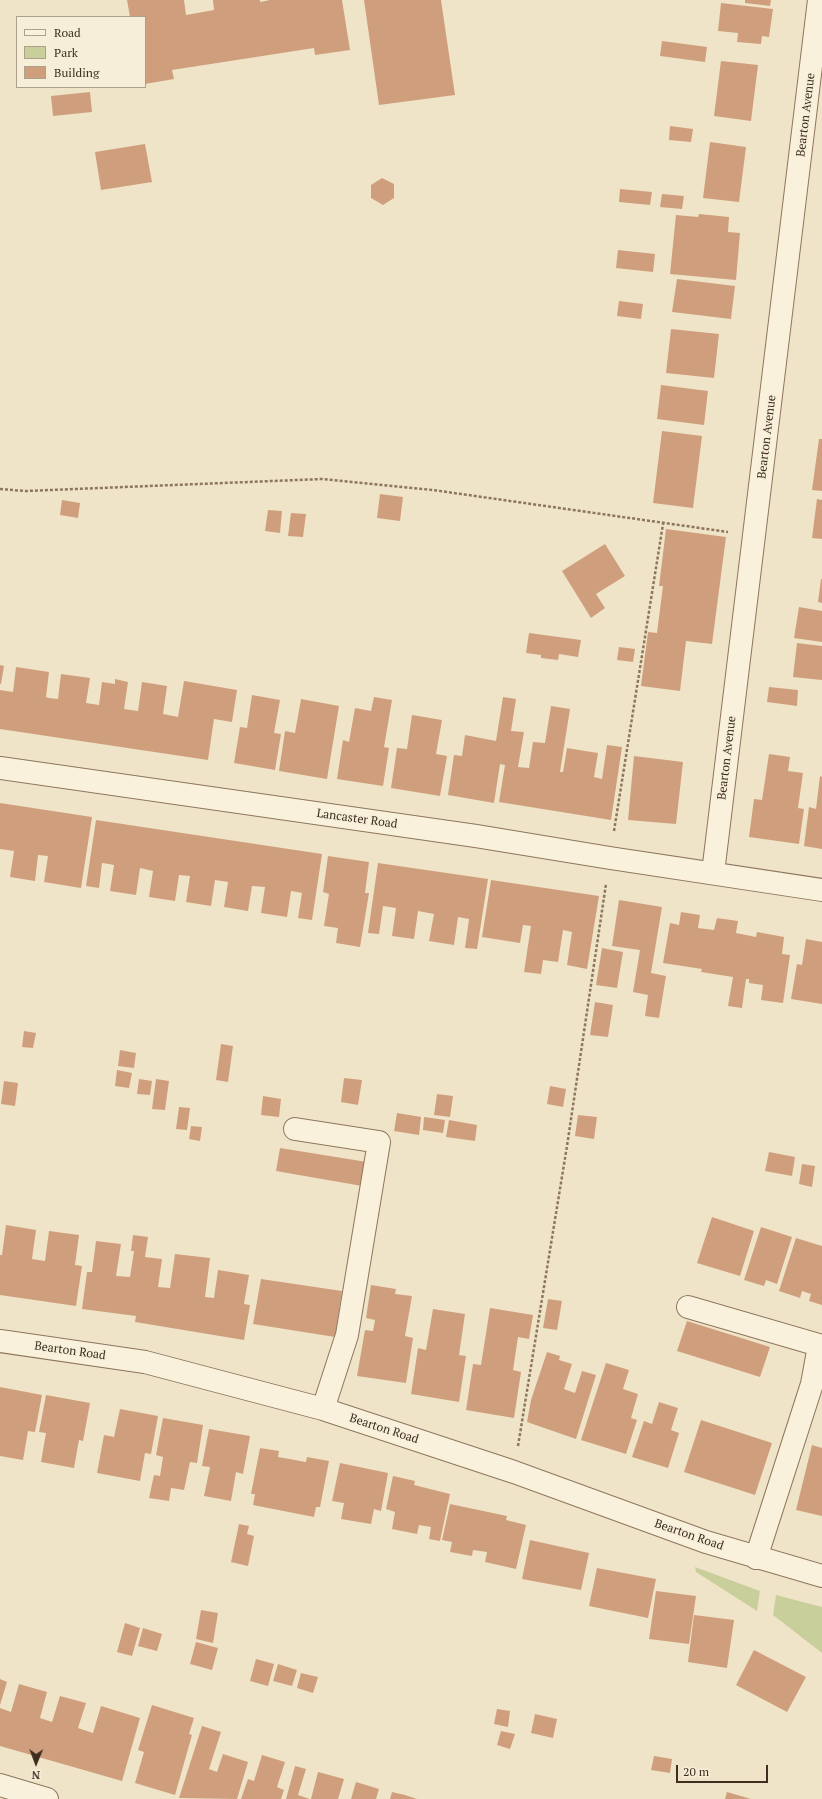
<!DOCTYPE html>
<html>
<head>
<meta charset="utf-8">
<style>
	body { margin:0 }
	#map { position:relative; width:822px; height:1799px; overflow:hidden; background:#f0e4c8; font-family:"PT Serif",serif }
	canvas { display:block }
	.legend { position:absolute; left:16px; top:16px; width:130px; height:72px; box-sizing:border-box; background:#f7eed8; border:1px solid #ada18e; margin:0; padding:5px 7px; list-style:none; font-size:12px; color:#3d2e20 }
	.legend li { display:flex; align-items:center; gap:8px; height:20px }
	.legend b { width:20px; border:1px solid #ada18e }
	.north { position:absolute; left:16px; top:1743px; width:40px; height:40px; -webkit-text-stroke:3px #f7eed8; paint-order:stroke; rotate:181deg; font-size:11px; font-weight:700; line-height:16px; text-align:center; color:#3d2e20 }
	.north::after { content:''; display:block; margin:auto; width:14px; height:18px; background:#3d2e20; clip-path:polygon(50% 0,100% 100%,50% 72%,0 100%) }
	.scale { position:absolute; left:676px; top:1765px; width:92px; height:18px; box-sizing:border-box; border:2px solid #3d2e20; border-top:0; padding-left:5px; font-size:12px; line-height:14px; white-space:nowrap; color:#3d2e20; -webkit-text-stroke:3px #f7eed8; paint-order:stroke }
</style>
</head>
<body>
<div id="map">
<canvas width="822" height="1799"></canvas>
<ul class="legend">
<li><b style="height:5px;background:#faf1dc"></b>Road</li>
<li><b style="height:11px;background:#c9cf9b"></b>Park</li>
<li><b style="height:11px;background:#cf9f7d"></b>Building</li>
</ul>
<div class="north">N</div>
<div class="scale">20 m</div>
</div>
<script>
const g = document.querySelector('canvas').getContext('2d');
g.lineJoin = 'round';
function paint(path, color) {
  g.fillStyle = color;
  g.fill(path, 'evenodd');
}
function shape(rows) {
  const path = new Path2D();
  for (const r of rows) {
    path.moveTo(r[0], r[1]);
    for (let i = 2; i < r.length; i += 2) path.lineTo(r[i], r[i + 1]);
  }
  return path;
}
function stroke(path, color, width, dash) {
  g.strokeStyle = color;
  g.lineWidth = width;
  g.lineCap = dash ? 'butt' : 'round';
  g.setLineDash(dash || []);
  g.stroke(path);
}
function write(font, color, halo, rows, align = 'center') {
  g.font = font + ' "PT Serif",serif';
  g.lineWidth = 3;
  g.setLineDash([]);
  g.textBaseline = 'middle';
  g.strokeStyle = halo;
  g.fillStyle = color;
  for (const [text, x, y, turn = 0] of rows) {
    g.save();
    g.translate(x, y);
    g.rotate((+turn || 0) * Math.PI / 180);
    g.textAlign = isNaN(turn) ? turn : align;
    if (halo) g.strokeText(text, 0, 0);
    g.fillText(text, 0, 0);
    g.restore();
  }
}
const green = shape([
	[695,1567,760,1591,757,1611,696,1572],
	[776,1595,822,1607,822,1653,773,1615]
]);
const building = shape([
	[127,0,184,0,186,15,214,10,213,0,260,0,260,2,270,0,342,0,350,50,315,55,314,48,172,70,174,79,145,84,145,17,130,17],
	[364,0,441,0,455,95,379,105],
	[745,0,771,0,770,6,745,3],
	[721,3,773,9,769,37,762,36,761,44,737,42,738,33,718,31],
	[662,41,707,47,705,62,660,56],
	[721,61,758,65,751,121,714,116],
	[90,92,92,112,53,116,51,96],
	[670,126,693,129,691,142,669,140],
	[710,142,746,147,739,202,703,198],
	[145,144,152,182,101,190,95,152],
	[382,178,394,184,394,198,383,205,371,198,371,185],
	[620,189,652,192,650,205,619,202],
	[662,194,684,196,682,209,660,207],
	[699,214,729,217,728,232,740,233,736,280,670,274,676,215,698,217],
	[618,250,655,254,653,272,616,268],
	[677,279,735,286,731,319,672,312],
	[619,301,643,304,641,319,617,316],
	[671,329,719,334,714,378,666,373],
	[661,385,708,391,704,425,657,419],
	[662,431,702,436,693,508,653,503],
	[819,439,822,439,822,491,812,490],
	[380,494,403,497,400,521,377,518],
	[817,499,822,500,822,539,812,538],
	[62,500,80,503,78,518,60,515],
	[268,510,282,511,280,533,265,531],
	[291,513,306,514,303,537,288,536],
	[666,529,726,537,712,644,686,641,680,691,641,686,648,632,657,633,663,586,659,586],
	[605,544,625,576,596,594,605,608,591,618,562,571],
	[821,579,822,579,822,603,818,602],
	[799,607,822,611,822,642,794,638],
	[529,633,581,640,578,657,559,654,558,660,541,658,541,655,526,653],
	[797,643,822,646,822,680,793,677],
	[619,647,635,649,633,662,617,660],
	[0,665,4,666,1,684,0,684],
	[16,667,49,672,46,697,49,698,58,699,61,674,90,678,86,703,99,705,102,682,115,684,115,679,128,682,124,709,138,711,142,682,167,686,163,714,178,717,184,681,237,690,232,722,214,719,208,760,0,729,0,690,13,692],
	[769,687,798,690,797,706,767,702],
	[252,695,280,700,274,733,281,734,275,770,234,763,240,727,247,728],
	[374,697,392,700,384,747,389,748,383,786,337,779,343,740,349,742,355,708,371,711],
	[503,697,516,699,511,731,524,732,518,767,529,768,533,742,545,743,551,706,570,709,560,772,563,772,567,748,585,751,598,753,594,777,602,779,607,745,622,747,611,820,499,802,505,765,500,764,494,803,448,795,454,755,462,756,465,735,496,741],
	[301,699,339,706,327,779,279,771,285,731,295,733],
	[412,715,442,720,436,754,447,756,440,796,391,788,397,748,407,749],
	[769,754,790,757,788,771,803,773,798,808,804,809,799,844,749,837,754,799,762,800],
	[634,756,683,762,676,824,628,820],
	[820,776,822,777,822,849,804,846,809,807,816,809],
	[0,803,92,817,81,888,44,882,48,856,38,855,35,881,10,877,14,851,0,849],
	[96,820,322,854,312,920,298,918,302,893,297,892,291,891,287,917,261,913,265,887,252,886,248,911,224,907,228,882,215,880,211,906,186,902,190,876,179,875,175,901,149,897,153,871,140,868,136,895,110,891,114,865,109,864,102,863,99,888,86,886],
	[328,856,369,862,365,893,369,893,360,947,336,943,338,928,324,926,329,894,323,892],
	[378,863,488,879,477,949,465,948,469,919,458,917,454,945,429,941,434,914,418,911,414,939,392,936,396,908,383,906,379,934,368,933],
	[491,880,599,896,587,969,567,965,572,932,563,930,558,962,543,960,541,974,524,972,531,926,523,925,520,943,482,937],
	[619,900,662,907,651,973,666,976,659,1018,645,1016,648,995,633,992,640,950,612,946],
	[681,912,700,915,698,928,714,930,717,918,738,921,736,933,756,937,757,932,784,937,782,954,790,955,783,1003,761,1000,763,985,749,983,749,979,746,979,742,1008,728,1006,733,977,701,972,702,969,663,963,670,923,679,925],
	[806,939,822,942,822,1004,791,999,797,964,802,965],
	[602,948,623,952,617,988,596,985],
	[595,1002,613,1005,608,1037,590,1035],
	[24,1031,36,1033,33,1048,22,1047],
	[221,1044,233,1046,228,1082,216,1080],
	[120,1050,136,1053,134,1068,118,1066],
	[117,1070,132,1073,129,1088,115,1086],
	[344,1078,362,1080,358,1105,341,1102],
	[139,1079,152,1081,150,1095,137,1094],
	[156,1079,169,1081,165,1110,152,1109],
	[4,1081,18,1083,15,1106,1,1104],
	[550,1086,566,1089,563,1107,547,1104],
	[437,1094,453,1096,450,1117,434,1115],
	[263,1096,281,1099,279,1117,261,1115],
	[179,1107,190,1108,187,1130,176,1129],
	[397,1113,421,1117,419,1135,394,1131],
	[578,1115,597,1117,594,1139,575,1136],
	[424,1117,445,1120,443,1133,423,1130],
	[449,1120,477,1125,475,1141,446,1137],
	[191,1126,202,1127,200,1141,189,1139],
	[280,1148,367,1162,362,1186,276,1171],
	[769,1152,795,1157,792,1176,765,1171],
	[802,1164,815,1166,812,1187,799,1184],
	[712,1217,754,1231,740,1276,697,1263],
	[6,1225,36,1230,32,1259,45,1261,49,1231,79,1235,75,1265,82,1266,76,1306,0,1295,0,1255,2,1255],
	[761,1227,792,1237,777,1284,766,1280,764,1286,744,1280],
	[133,1235,148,1237,145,1257,162,1259,158,1287,170,1288,175,1254,210,1258,205,1297,214,1298,218,1270,249,1275,244,1304,250,1305,244,1340,135,1322,136,1316,82,1309,87,1272,92,1272,96,1241,121,1244,116,1276,130,1277,134,1251,131,1251],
	[796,1238,822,1246,822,1305,809,1301,811,1294,802,1291,800,1298,779,1291],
	[261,1279,342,1291,335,1337,253,1324],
	[371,1285,396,1289,395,1294,412,1296,405,1336,413,1338,406,1383,357,1376,365,1330,373,1331,375,1320,366,1318],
	[548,1299,562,1301,557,1330,543,1328],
	[490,1308,533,1315,529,1339,518,1337,513,1370,521,1372,514,1418,466,1410,473,1364,481,1365],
	[433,1309,465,1314,459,1355,466,1356,459,1402,411,1394,418,1348,426,1350],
	[687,1321,770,1347,760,1377,677,1351],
	[547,1352,560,1356,559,1360,572,1364,564,1389,575,1393,582,1371,596,1375,576,1439,527,1422,531,1400],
	[606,1363,629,1370,623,1389,638,1394,631,1418,637,1420,626,1454,581,1440],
	[0,1387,42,1395,35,1432,28,1431,23,1460,0,1456],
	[46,1395,90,1403,83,1441,79,1440,74,1468,41,1462,46,1433,39,1432],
	[659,1402,678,1408,671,1430,679,1433,668,1468,632,1457,644,1421,652,1424],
	[120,1409,158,1416,151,1454,145,1453,140,1481,97,1473,104,1435,114,1437],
	[163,1418,203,1425,197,1463,190,1462,184,1490,171,1488,169,1501,149,1498,154,1475,160,1476,163,1457,156,1455],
	[701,1420,772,1443,755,1495,684,1472],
	[209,1429,250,1436,243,1474,236,1472,231,1501,204,1496,210,1467,202,1466],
	[812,1445,822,1448,822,1516,796,1510],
	[260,1448,279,1451,278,1457,306,1462,307,1457,329,1461,320,1507,316,1507,314,1517,253,1505,255,1494,251,1494],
	[340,1463,388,1473,381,1511,374,1509,371,1524,341,1519,344,1503,332,1501],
	[393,1476,415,1481,414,1485,450,1494,440,1541,429,1539,431,1527,419,1525,417,1534,392,1529,395,1512,386,1509],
	[450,1504,507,1516,506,1520,526,1525,516,1569,485,1562,487,1552,473,1550,472,1556,450,1552,452,1542,442,1540],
	[239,1524,249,1526,247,1534,254,1536,248,1566,231,1562],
	[530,1540,589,1553,581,1590,522,1579],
	[597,1568,656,1579,648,1618,589,1606],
	[656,1591,696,1596,689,1644,649,1639],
	[201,1610,218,1613,213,1643,196,1639],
	[694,1615,734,1620,727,1668,688,1662],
	[125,1623,140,1628,132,1656,117,1652],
	[143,1628,162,1634,157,1651,138,1646],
	[196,1642,218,1648,212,1670,190,1664],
	[754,1650,806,1677,787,1712,736,1685],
	[256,1659,274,1664,268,1686,250,1681],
	[278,1664,297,1670,292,1686,273,1681],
	[301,1673,318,1677,313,1693,297,1688],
	[0,1679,7,1682,0,1705],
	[19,1684,47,1692,40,1718,52,1722,60,1696,86,1703,78,1728,93,1733,101,1706,140,1718,122,1781,0,1746,0,1708,11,1712],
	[152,1705,194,1718,189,1734,192,1735,175,1795,135,1783,144,1752,138,1750],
	[497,1709,510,1711,508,1727,494,1724],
	[535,1714,557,1719,553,1738,531,1733],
	[202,1726,221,1732,209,1769,217,1772,223,1754,248,1762,237,1799,179,1798],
	[501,1731,515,1734,510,1749,497,1745],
	[262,1755,285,1762,277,1787,284,1790,281,1799,241,1799,248,1779,254,1781],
	[654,1756,672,1759,670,1773,651,1770],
	[295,1766,306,1769,298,1795,310,1799,286,1799],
	[318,1772,344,1779,338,1799,311,1799],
	[356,1782,379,1789,376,1799,351,1799],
	[392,1792,405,1795,417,1799,390,1799],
	[727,1792,751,1799,725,1799]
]);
const path = shape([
	[0,489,26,491,322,479,433,490,728,532],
	[614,831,663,524],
	[518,1446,567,1146,606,884]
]);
const minor = shape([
	[0,768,476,836,610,858,822,890],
	[713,873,819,0],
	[295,1129,379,1142,347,1335,323,1409],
	[688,1307,822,1346],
	[0,1341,145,1362,323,1409,514,1472,706,1542,822,1576],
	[756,1558,812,1384,819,1346],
	[0,1785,47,1799]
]);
const streetNames = [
	["Bearton Avenue",806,115,-83],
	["Bearton Avenue",767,437,-83],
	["Bearton Avenue",727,758,-83],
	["Lancaster Road",357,819,8],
	["Bearton Road",70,1351,8],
	["Bearton Road",384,1429,18],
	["Bearton Road",689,1535,19]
];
paint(green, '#c9cf9b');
paint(building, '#cf9f7d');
stroke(minor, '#8d765c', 24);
stroke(path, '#8d765c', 2.5, [3, 2]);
stroke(minor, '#faf1dc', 22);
write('12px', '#3d2e20', '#f7eed8', streetNames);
</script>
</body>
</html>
